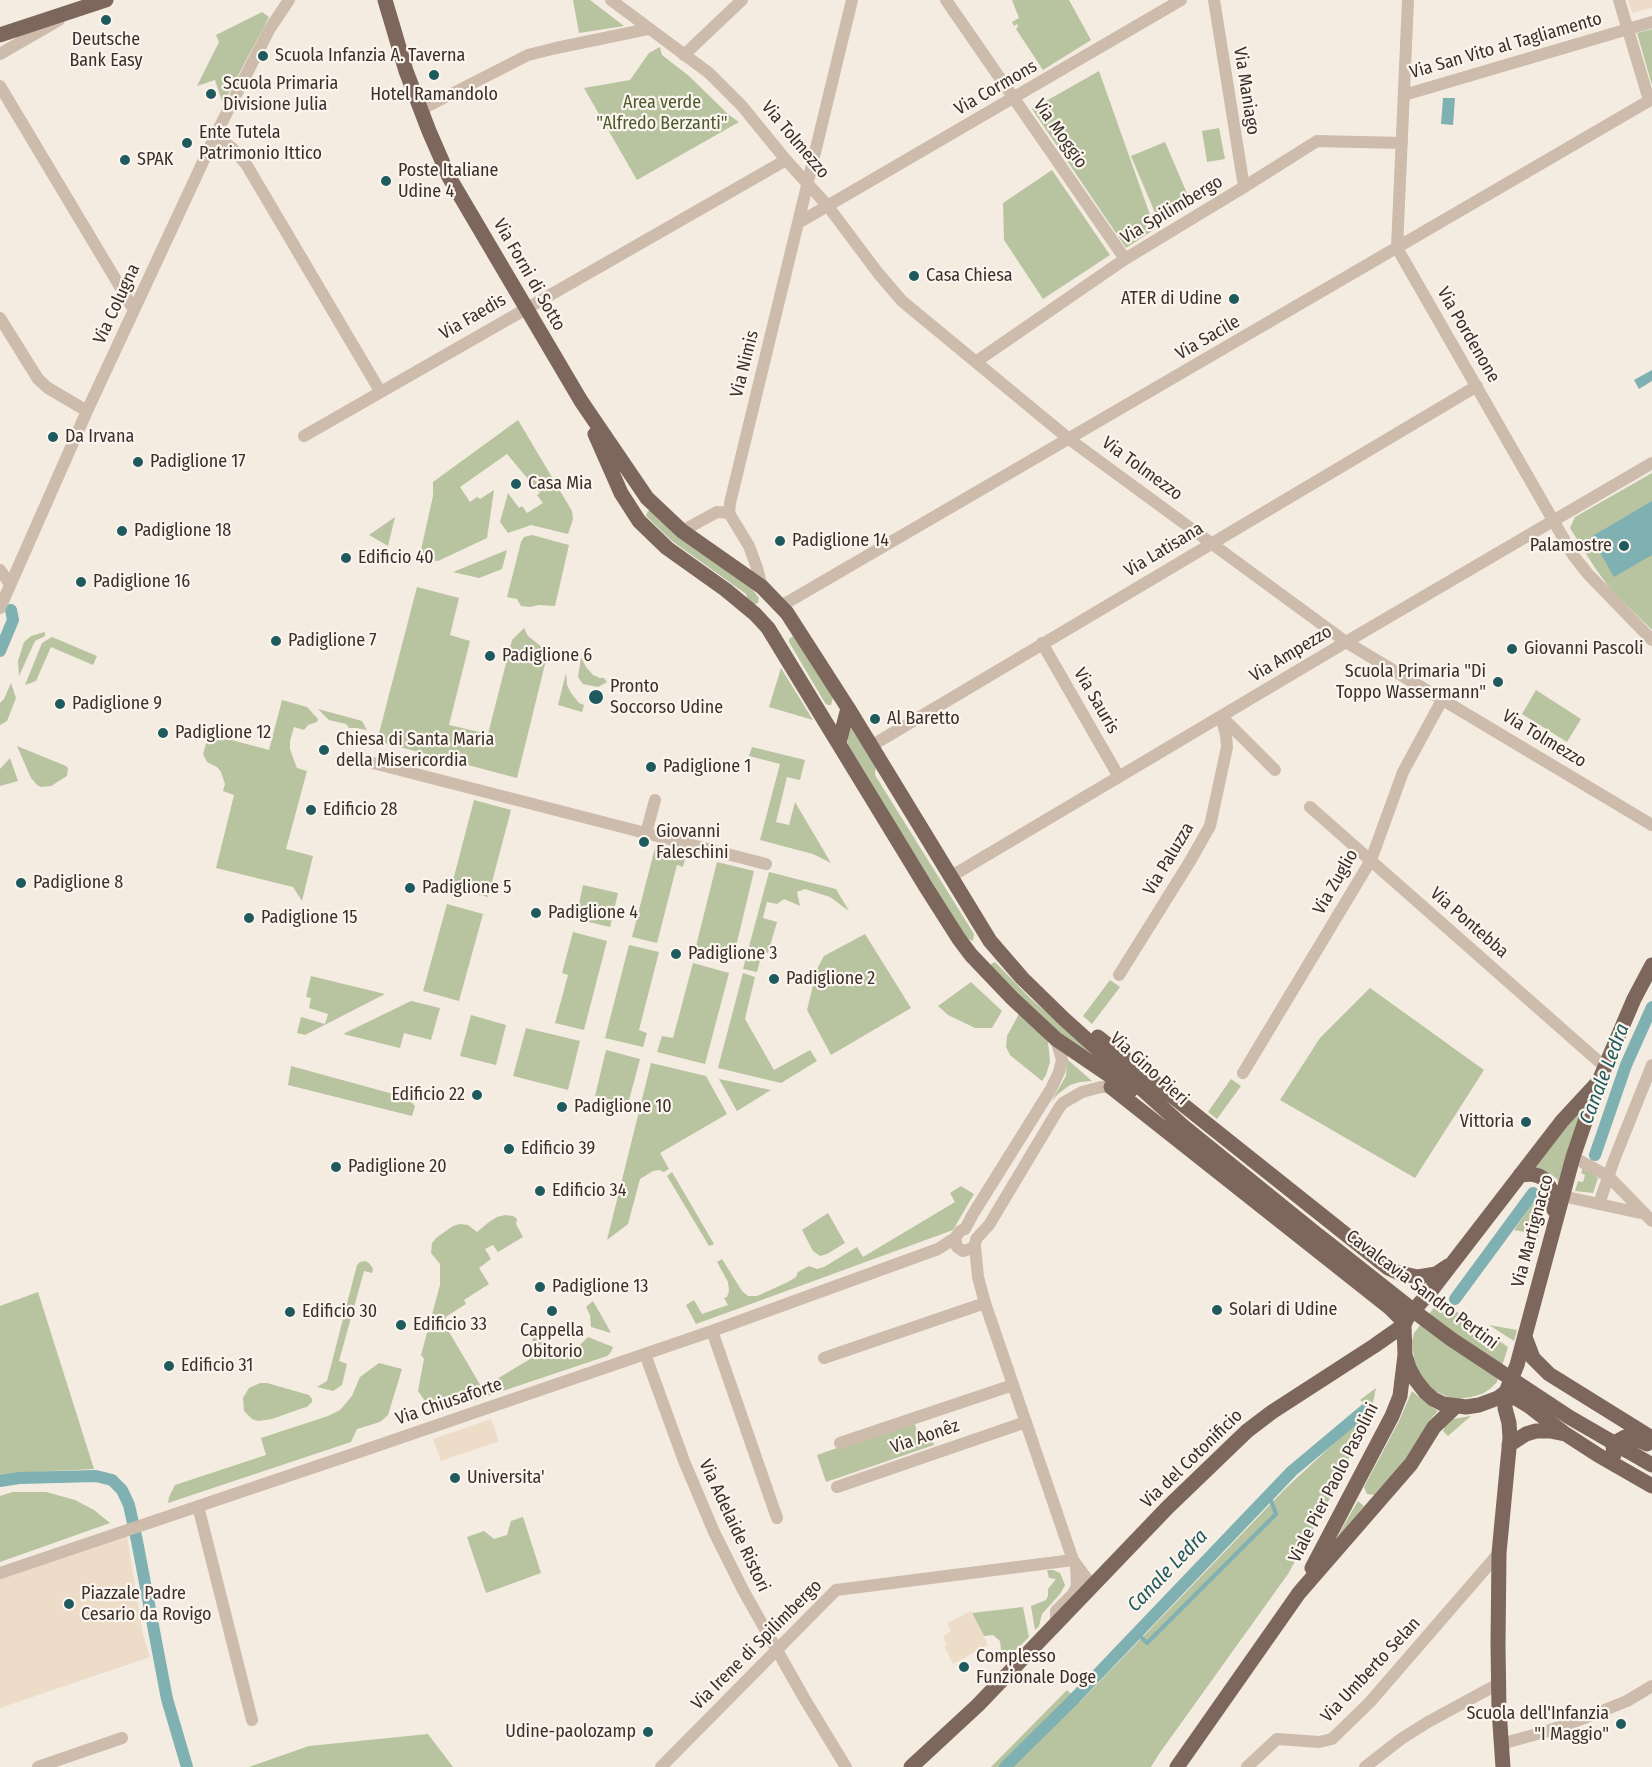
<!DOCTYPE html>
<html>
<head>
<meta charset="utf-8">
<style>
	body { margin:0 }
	canvas { display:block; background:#f4ebe1 }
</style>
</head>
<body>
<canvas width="1652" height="1767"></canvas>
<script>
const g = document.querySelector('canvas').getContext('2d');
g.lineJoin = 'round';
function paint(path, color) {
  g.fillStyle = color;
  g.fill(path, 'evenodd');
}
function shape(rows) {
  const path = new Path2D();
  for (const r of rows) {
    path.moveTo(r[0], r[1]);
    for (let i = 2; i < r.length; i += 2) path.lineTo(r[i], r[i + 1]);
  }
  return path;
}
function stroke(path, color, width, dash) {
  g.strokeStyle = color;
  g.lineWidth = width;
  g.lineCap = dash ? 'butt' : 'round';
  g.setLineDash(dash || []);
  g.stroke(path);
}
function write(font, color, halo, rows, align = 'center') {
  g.font = font + ' "Fira Sans Condensed",sans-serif';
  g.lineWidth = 4.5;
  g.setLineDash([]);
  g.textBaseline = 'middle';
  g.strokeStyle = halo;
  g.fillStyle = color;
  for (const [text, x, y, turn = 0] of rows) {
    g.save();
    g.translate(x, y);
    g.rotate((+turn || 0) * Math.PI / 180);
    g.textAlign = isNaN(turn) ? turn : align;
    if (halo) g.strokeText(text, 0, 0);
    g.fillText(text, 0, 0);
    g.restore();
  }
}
const green = shape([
	[573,0,590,0,624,26,579,33],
	[1012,0,1069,0,1091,40,1043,70,1016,29,1018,26,1017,24,1014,26,1012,22,1019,18],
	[262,12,269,17,223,104,215,80,197,86,219,42,216,35],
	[1652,29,1652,85,1637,33],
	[660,47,662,55,689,76,729,115,739,122,637,180,584,88,630,80,649,53],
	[1099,71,1155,229,1126,248,1032,109],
	[1219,128,1225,159,1207,162,1202,131],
	[1165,142,1192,205,1158,220,1131,156],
	[1052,170,1110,255,1043,299,1004,240,1003,203],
	[518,420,572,511,573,519,568,534,531,525,508,533,500,522,508,493,519,508,522,506,527,513,543,503,537,495,540,493,529,479,528,479,507,454,460,487,470,502,477,497,480,499,494,490,487,538,438,561,419,559,433,496,433,482],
	[1652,473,1652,630,1611,590,1595,568,1570,528,1575,517],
	[648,511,652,511,678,536,752,589,759,598,758,603,753,605,748,601,746,594,672,541,648,518,646,515],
	[395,517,388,546,369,535],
	[532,535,569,545,555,606,539,605,530,607,521,606,517,599,507,597,521,542,524,537],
	[507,550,502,569,479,578,453,572],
	[417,587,459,598,450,635,470,641,449,725,488,734,512,640,524,628,528,636,548,652,517,778,377,741],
	[45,632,45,636,35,641,19,676,18,661,24,642,31,636],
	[793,636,833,698,831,705,828,705,825,703,789,642,789,639],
	[52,637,97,656,93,665,51,647,36,681,25,685,42,643],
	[581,657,586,667,593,675,600,678,604,678,607,682,598,687,583,684,578,677],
	[781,668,813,720,769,707],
	[566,673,567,685,571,693,579,703,584,705,582,712,558,705],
	[11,683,16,698,7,721,0,725,0,703,4,699],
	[1536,690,1581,719,1567,742,1522,714],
	[282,700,307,707,318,719,317,722,308,725,304,730,294,727,290,741,290,749,295,763,297,768,307,771,286,849,313,856,302,901,293,887,216,868,234,795,223,791,225,784,221,772,217,767,207,762,203,754,209,734,269,750],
	[318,709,362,721,367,730,356,728,349,728,346,724,329,720],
	[850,721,876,765,875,775,974,934,973,941,967,938,847,746],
	[17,746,66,766,68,768,67,776,51,786,41,787,37,785,31,778],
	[752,747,805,760,800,780,787,777,776,822,789,825,795,802,831,863,813,854,760,840,780,764,749,756],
	[10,758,18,781,0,786,0,769],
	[474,800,511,810,488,897,451,888],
	[656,844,687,852,683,867,677,865,657,943,632,937],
	[717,862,754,871,733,959,695,950],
	[769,872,836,889,849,911,830,897,805,889,797,892,800,906,784,899,777,904,767,902,763,918,777,922,768,953,762,953,757,972,743,969],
	[583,885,618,893,610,927,576,919],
	[447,904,483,914,459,1001,423,991],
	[573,932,607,941,584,1030,555,1023,568,975,562,973],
	[865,934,911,1008,831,1055,807,1010,817,969,824,956],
	[629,945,659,952,639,1030,647,1033,643,1047,605,1038],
	[995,962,1031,999,1140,1091,1047,1023,992,969,991,964],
	[693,963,729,973,705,1064,657,1052,662,1036,673,1038],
	[743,973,755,977,745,1019,774,1070,810,1050,817,1061,781,1083,718,1068],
	[311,976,385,994,305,1035,297,1033,301,1017,325,1024,328,1014,309,1008,311,998,306,997],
	[1110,980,1120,987,1092,1024,1083,1016],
	[971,982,1002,1011,992,1028,975,1028,948,1015,938,1006],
	[1370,988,1484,1070,1415,1178,1280,1100,1320,1038],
	[411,1001,440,1008,431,1040,404,1033,400,1048,343,1034],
	[1020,1012,1048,1042,1050,1062,1046,1075,1042,1081,1010,1055,1006,1047,1007,1036],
	[471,1015,506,1025,496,1065,460,1056],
	[526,1028,580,1041,568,1090,513,1076],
	[606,1050,640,1059,628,1104,595,1096],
	[1067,1059,1092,1081,1080,1082,1070,1085,1058,1094,1051,1102,1066,1076],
	[651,1063,706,1076,727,1114,660,1153,669,1169,664,1172,659,1170,653,1171,640,1179,628,1224,607,1240],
	[291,1066,397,1095,411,1102,415,1106,412,1116,288,1085],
	[719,1079,771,1090,737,1111],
	[1231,1079,1241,1086,1217,1119,1208,1112],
	[1589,1099,1559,1186,1557,1179,1549,1173,1542,1170,1532,1168],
	[1583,1167,1598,1178,1593,1193,1575,1191,1578,1181,1583,1182,1585,1175,1581,1173],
	[672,1172,714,1244,709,1246,667,1176],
	[961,1186,974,1194,953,1230,696,1324,686,1305,694,1300,702,1314,728,1305,724,1298,727,1297,729,1291,728,1282,717,1262,722,1259,742,1291,748,1296,757,1296,788,1282,796,1277,798,1272,809,1266,817,1269,824,1267,857,1247,863,1257,955,1202,950,1193],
	[1537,1197,1543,1203,1544,1213,1536,1244,1527,1242,1525,1232,1514,1230],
	[828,1213,845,1243,827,1254,820,1256,813,1251,802,1230],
	[505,1215,513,1216,517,1219,516,1224,523,1237,498,1252,493,1245,485,1249,491,1259,479,1268,489,1284,464,1300,466,1304,447,1316,444,1320,445,1325,482,1388,540,1353,532,1340,535,1332,546,1345,558,1351,574,1350,579,1346,588,1337,613,1347,611,1352,607,1356,470,1402,449,1399,436,1403,425,1401,418,1391,424,1359,421,1355,440,1285,440,1264,431,1253,432,1243,436,1238,453,1226,460,1224,468,1225,477,1232,489,1222,497,1217],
	[366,1261,370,1264,373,1269,372,1273,364,1271,339,1361,347,1364,342,1385,333,1391,317,1387,327,1381,357,1265,360,1262],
	[38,1292,94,1469,13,1473,0,1477,0,1306],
	[1440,1300,1508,1347,1497,1382,1490,1389,1482,1394,1471,1397,1459,1399,1448,1397,1437,1392,1427,1386,1415,1366,1412,1342,1414,1333],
	[593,1301,609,1329,611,1333,591,1327,590,1315,586,1307],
	[1489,1325,1517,1330,1514,1341],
	[379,1363,402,1369,388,1415,380,1422,357,1429,351,1442,168,1503,169,1497,175,1485,266,1455,261,1438,328,1416,340,1410,352,1396,360,1377],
	[260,1383,267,1383,309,1395,312,1399,312,1402,307,1407,300,1409,272,1419,258,1421,252,1419,244,1411,243,1398,249,1388],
	[1376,1388,1372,1408,1352,1447,1351,1454,1335,1489,1288,1574,1159,1754,1151,1767,991,1767,1067,1690,1080,1702,1286,1488,1371,1409,1360,1400],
	[1412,1391,1427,1404,1438,1411,1430,1420,1402,1464,1374,1495,1367,1494,1364,1487,1399,1421],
	[1471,1416,1448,1436,1443,1431,1445,1426,1453,1419],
	[914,1421,918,1435,929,1432,934,1445,826,1482,817,1455],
	[13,1492,46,1492,75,1500,94,1510,110,1523,0,1562,0,1496],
	[1358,1501,1364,1506,1335,1541,1349,1516],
	[523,1517,541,1573,486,1593,467,1537,484,1531,494,1539,507,1535,511,1521],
	[1047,1570,1053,1570,1060,1573,1065,1585,1060,1594,1042,1614,1039,1626,1035,1630,1031,1606,1046,1600,1048,1596,1048,1589,1056,1579,1049,1578],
	[1023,1607,1029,1637,1005,1661,998,1655,1001,1650,1000,1641,993,1635,984,1636,972,1613],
	[428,1734,453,1767,249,1767,309,1746]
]);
const plaza = shape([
	[1628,0,1652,0,1652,8,1632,13],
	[491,1419,499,1441,441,1461,433,1439],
	[126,1530,143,1635,150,1657,0,1708,0,1573],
	[971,1611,988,1645,953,1664,944,1646,947,1645,943,1636,951,1631,947,1623]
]);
const water = shape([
	[1443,98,1455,98,1453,125,1441,124],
	[1652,370,1652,381,1639,389,1634,380],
	[1652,501,1652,555,1614,577,1591,537]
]);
const stream = shape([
	[1136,1632,1147,1643,1276,1514,1269,1495]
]);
const canal = shape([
	[0,651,13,620,11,610],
	[1595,1155,1626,1065,1652,1007],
	[1455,1299,1533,1193],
	[0,1481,19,1478,96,1476,112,1480,122,1490,129,1505,137,1541,167,1699,187,1767],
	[1005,1767,1073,1700,1292,1471,1366,1409]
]);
const minor = shape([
	[611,0,709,73,742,106,786,160,827,205,878,273,902,301,1069,439,1346,642,1652,825],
	[946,0,1125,259],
	[1214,0,1244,187],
	[1408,0,1397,248,1573,555,1588,574,1652,640],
	[1619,0,1649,100],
	[0,54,59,20],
	[684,55,742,0],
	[0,86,134,310],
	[1404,95,1652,22],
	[420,110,528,55,556,48,648,29],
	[215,136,232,148,246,164,380,391],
	[798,223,1181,0],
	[0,318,38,379,48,388,87,411],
	[977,361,1125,259,1244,187,1317,141,1402,143],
	[304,436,786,160],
	[729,513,730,503,852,0],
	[729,513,749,546,757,568,762,587],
	[682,531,717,512,729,513],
	[0,570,10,584],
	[781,606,1652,99],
	[0,608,87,411,215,136,269,30,289,0],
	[1042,643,1119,777],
	[1222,717,1275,770],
	[871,746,1477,386],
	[373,763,766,864],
	[1310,807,1605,1067],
	[646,833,655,800],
	[950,877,1346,642,1652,463],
	[1119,975,1189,863,1210,826,1227,747,1226,735,1221,716],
	[1243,1073,1371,860,1403,772,1442,700],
	[1573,1157,1608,1176,1652,1221],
	[1562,1196,1645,1214],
	[1599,1204,1614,1160,1652,1065],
	[955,1238,957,1247,963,1251,973,1248,976,1241],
	[976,1239,989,1225,1059,1108,1063,1103,1082,1092,1101,1087,1119,1087],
	[975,1246,978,1277,985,1303,1073,1560,1093,1587],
	[712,1331,777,1518],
	[645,1354,684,1461,714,1532,743,1590,804,1698,846,1767],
	[824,1358,985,1303],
	[840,1443,1013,1385],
	[837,1487,1026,1422],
	[198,1506,252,1720],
	[0,1573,356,1453,712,1331,938,1249,955,1238,960,1231,965,1229,973,1214,1051,1089,1059,1072,1062,1060,1056,1039],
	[1056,1625,1056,1611,1073,1594,1077,1586,1076,1566],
	[1501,1744,1548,1731,1587,1717,1627,1701,1652,1686],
	[38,1767,122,1738],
	[661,1767,836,1590,1073,1560],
	[1247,1767,1277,1739,1319,1742,1332,1739,1370,1702,1499,1553],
	[1365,1767,1401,1739,1428,1722,1498,1684]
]);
const major = shape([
	[385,0,406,71,429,131,449,177,581,401,647,498,682,531,762,587,787,613,848,708,990,941,1022,978,1064,1019,1183,1126,1319,1236],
	[0,35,106,0],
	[595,434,621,493,639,521,667,548,726,590,755,614,768,628,926,887,959,939,971,955,1012,998,1056,1039,1131,1090],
	[839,743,848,708],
	[1098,1037,1388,1268,1399,1273,1418,1277,1436,1274,1448,1266],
	[1111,1087,1389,1307,1400,1318,1404,1325],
	[1520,1175,1531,1174,1539,1176,1544,1179,1553,1192,1554,1210],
	[1404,1325,1405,1355,1409,1368,1415,1379,1425,1392,1433,1399,1443,1404,1466,1407,1479,1405,1498,1398,1506,1392],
	[1525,1337,1533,1358,1549,1374,1652,1438],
	[1506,1392,1529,1406,1564,1433,1598,1455,1652,1486],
	[1509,1445,1526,1434,1536,1431,1550,1431,1565,1434],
	[1626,1450,1652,1465],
	[1614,1455,1613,1446,1616,1442,1625,1437,1632,1437,1647,1444],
	[1312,1568,1392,1416,1400,1396,1405,1355],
	[911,1767,978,1705,1168,1507,1247,1431,1272,1412,1374,1346,1404,1325,1407,1318,1434,1287,1562,1121,1599,1081],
	[1177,1767,1299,1593,1411,1464,1434,1427,1455,1407],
	[1503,1767,1499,1710,1498,1645,1499,1553,1510,1438,1509,1423,1505,1408,1506,1392,1517,1365,1573,1157,1599,1081,1634,999,1652,965]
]);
const majorBridge = shape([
	[1319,1236,1419,1315,1451,1339,1569,1417,1626,1450]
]);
const markers = [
	[106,20,6,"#1f5a5e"],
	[263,56,6,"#1f5a5e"],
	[434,75,6,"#1f5a5e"],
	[211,94,6,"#1f5a5e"],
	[187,143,6,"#1f5a5e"],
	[125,160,6,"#1f5a5e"],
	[386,181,6,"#1f5a5e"],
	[914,276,6,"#1f5a5e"],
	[1234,299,6,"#1f5a5e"],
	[53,437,6,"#1f5a5e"],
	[138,462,6,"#1f5a5e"],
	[516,484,6,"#1f5a5e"],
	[122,531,6,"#1f5a5e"],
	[780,541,6,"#1f5a5e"],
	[1624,546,6,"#1f5a5e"],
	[346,558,6,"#1f5a5e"],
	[81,582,6,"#1f5a5e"],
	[276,641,6,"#1f5a5e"],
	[1512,649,6,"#1f5a5e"],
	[490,656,6,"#1f5a5e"],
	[1498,682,6,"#1f5a5e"],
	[596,697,8,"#1f5a5e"],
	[60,704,6,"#1f5a5e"],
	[875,719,6,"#1f5a5e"],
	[163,733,6,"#1f5a5e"],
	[324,750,6,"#1f5a5e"],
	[651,767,6,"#1f5a5e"],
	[311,810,6,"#1f5a5e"],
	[644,842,6,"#1f5a5e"],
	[21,883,6,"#1f5a5e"],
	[410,888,6,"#1f5a5e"],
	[536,913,6,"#1f5a5e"],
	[249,918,6,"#1f5a5e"],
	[676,954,6,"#1f5a5e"],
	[774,979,6,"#1f5a5e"],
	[477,1095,6,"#1f5a5e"],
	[562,1107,6,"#1f5a5e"],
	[1526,1122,6,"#1f5a5e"],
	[509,1149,6,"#1f5a5e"],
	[336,1167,6,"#1f5a5e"],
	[540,1191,6,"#1f5a5e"],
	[540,1287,6,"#1f5a5e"],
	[1217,1310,6,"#1f5a5e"],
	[552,1311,6,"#1f5a5e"],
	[290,1312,6,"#1f5a5e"],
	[401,1325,6,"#1f5a5e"],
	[169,1366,6,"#1f5a5e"],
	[455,1478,6,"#1f5a5e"],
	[69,1604,6,"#1f5a5e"],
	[964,1667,6,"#1f5a5e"],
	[1621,1724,6,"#1f5a5e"],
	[648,1732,6,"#1f5a5e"]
];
const poiNames = [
	["Deutsche",106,40,"center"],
	["Bank Easy",106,61,"center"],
	["Scuola Infanzia A. Taverna",275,56],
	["Scuola Primaria",223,84],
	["Divisione Julia",223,105],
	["Hotel Ramandolo",434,95,"center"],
	["Ente Tutela",199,133],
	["Patrimonio Ittico",199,154],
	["SPAK",137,160],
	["Poste Italiane",398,171],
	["Udine 4",398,192],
	["Casa Chiesa",926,276],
	["ATER di Udine",1222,299,"right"],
	["Da Irvana",65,437],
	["Padiglione 17",150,462],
	["Casa Mia",528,484],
	["Padiglione 18",134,531],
	["Padiglione 14",792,541],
	["Palamostre",1612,546,"right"],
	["Edificio 40",358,558],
	["Padiglione 16",93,582],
	["Padiglione 7",288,641],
	["Giovanni Pascoli",1524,649],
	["Padiglione 6",502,656],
	["Scuola Primaria \"Di",1486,672,"right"],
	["Toppo Wassermann\"",1486,693,"right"],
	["Pronto",610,687],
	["Soccorso Udine",610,708],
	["Padiglione 9",72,704],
	["Al Baretto",887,719],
	["Padiglione 12",175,733],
	["Chiesa di Santa Maria",336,740],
	["della Misericordia",336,761],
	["Padiglione 1",663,767],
	["Edificio 28",323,810],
	["Giovanni",656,832],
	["Faleschini",656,853],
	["Padiglione 8",33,883],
	["Padiglione 5",422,888],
	["Padiglione 4",548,913],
	["Padiglione 15",261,918],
	["Padiglione 3",688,954],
	["Padiglione 2",786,979],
	["Edificio 22",465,1095,"right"],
	["Padiglione 10",574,1107],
	["Vittoria",1514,1122,"right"],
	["Edificio 39",521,1149],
	["Padiglione 20",348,1167],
	["Edificio 34",552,1191],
	["Padiglione 13",552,1287],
	["Solari di Udine",1229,1310],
	["Edificio 30",302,1312],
	["Edificio 33",413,1325],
	["Cappella",552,1331,"center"],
	["Obitorio",552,1352,"center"],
	["Edificio 31",181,1366],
	["Universita'",467,1478],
	["Piazzale Padre",81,1594],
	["Cesario da Rovigo",81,1615],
	["Complesso",976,1657],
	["Funzionale Doge",976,1678],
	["Scuola dell'Infanzia",1609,1714,"right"],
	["\"I Maggio\"",1609,1735,"right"],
	["Udine-paolozamp",636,1732,"right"]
];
const streetNames = [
	["Via San Vito al Tagliamento",1506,46,-16],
	["Via Cormons",996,88,-30],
	["Via Maniago",1246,91,81],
	["Via Moggio",1060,134,55],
	["Via Tolmezzo",795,140,50],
	["Via Spilimbergo",1172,210,-31],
	["Via Forni di Sotto",529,275,60],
	["Via Colugna",117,304,-65],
	["Via Faedis",473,317,-30],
	["Via Pordenone",1468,335,60],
	["Via Sacile",1208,338,-30],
	["Via Nimis",745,364,-76],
	["Via Tolmezzo",1142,469,36],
	["Via Latisana",1164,550,-31],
	["Via Ampezzo",1291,654,-31],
	["Via Sauris",1096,701,60],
	["Via Tolmezzo",1544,739,31],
	["Via Paluzza",1169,859,-59],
	["Via Zuglio",1336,882,-60],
	["Via Pontebba",1469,923,41],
	["Via Gino Pieri",1149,1069,42],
	["Via Martignacco",1533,1231,-75],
	["Cavalcavia Sandro Pertini",1422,1290,37],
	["Via Chiusaforte",449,1402,-19],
	["Via Aonêz",925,1437,-19],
	["Via del Cotonificio",1192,1459,-44],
	["Viale Pier Paolo Pasolini",1334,1483,-63],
	["Via Adelaide Ristori",734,1526,65],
	["Via Irene di Spilimbergo",757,1645,-45],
	["Via Umberto Selan",1371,1670,-47]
];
const parkNames = [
	["Area verde",662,103],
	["\"Alfredo Berzanti\"",662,124]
];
const waterNames = [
	["Canale Ledra",1605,1074,-69],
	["Canale Ledra",1168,1571,-46]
];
paint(green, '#b8c4a0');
paint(plaza, '#ecdcc8');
paint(water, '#7fb0b2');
stroke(stream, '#7fb0b2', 4);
stroke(canal, '#7fb0b2', 12);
stroke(minor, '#cdbbac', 12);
stroke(major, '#7d675c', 15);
stroke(majorBridge, '#7d675c', 15);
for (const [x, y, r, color] of markers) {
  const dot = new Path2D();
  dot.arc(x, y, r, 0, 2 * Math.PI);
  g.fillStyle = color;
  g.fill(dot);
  stroke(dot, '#fbf5ee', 2);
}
write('18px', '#3b302b', '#fbf5ee', poiNames, 'left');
write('18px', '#3b302b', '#fbf5ee', streetNames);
write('18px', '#4a5a2e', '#fbf5ee', parkNames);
write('italic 20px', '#1f5a5e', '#fbf5ee', waterNames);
</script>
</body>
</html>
